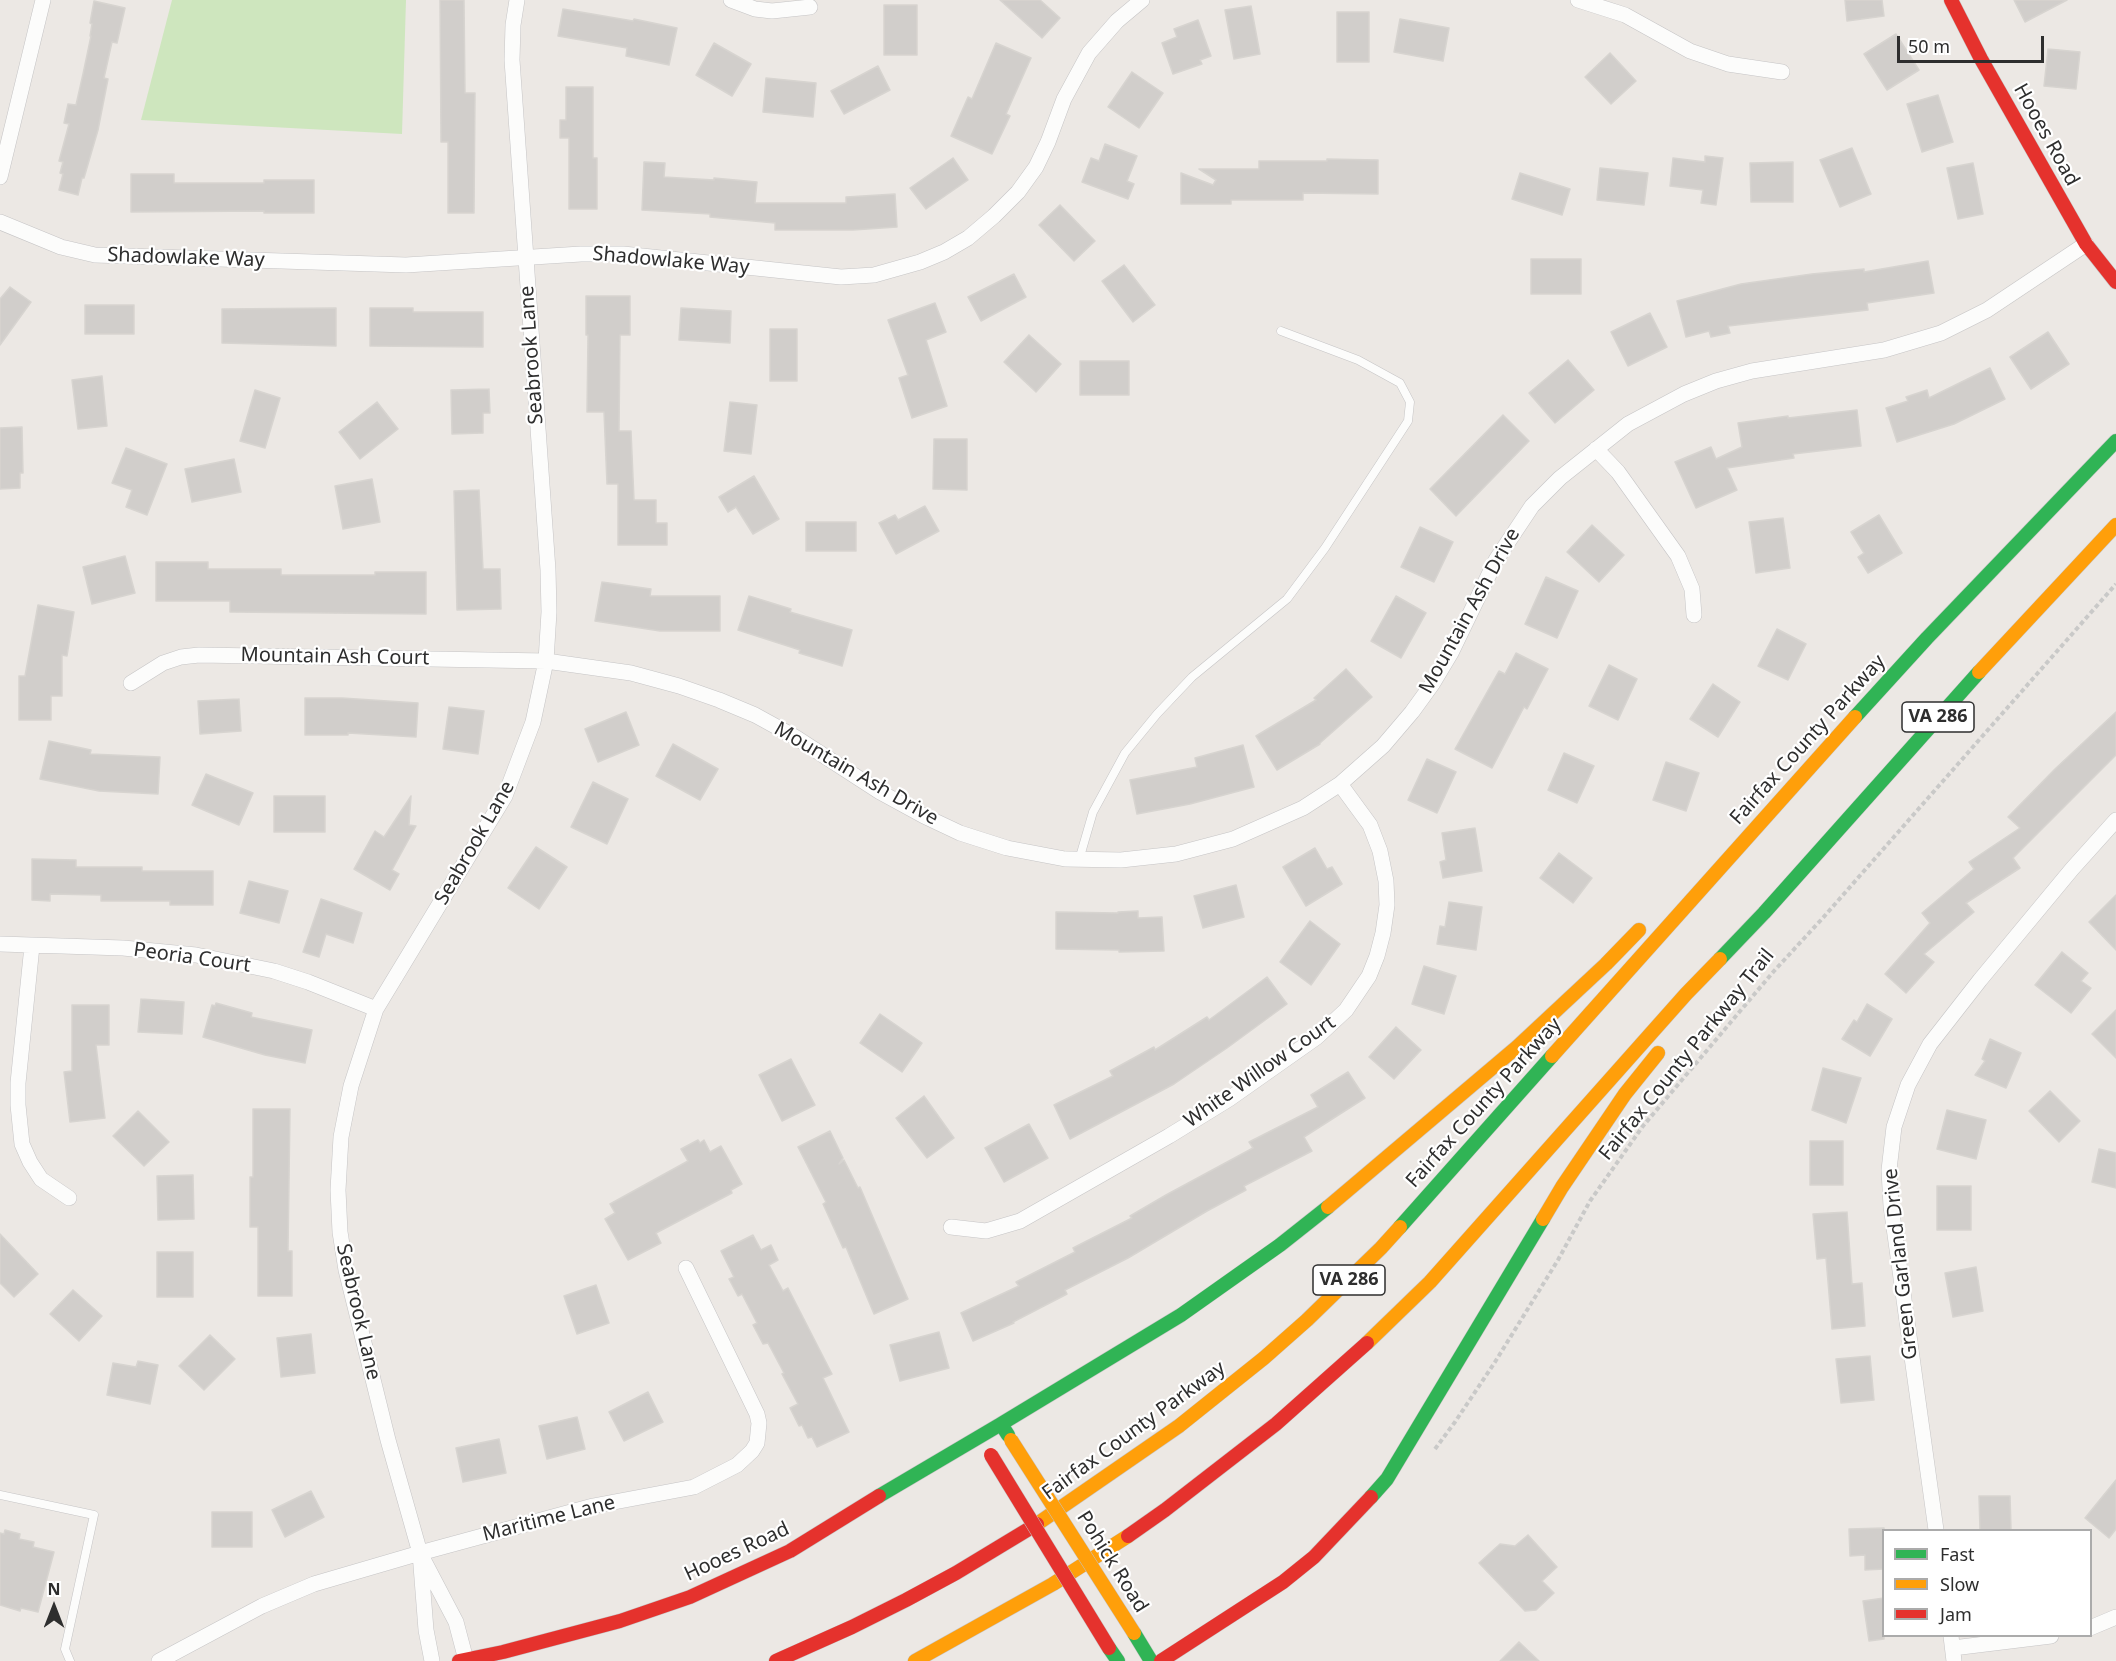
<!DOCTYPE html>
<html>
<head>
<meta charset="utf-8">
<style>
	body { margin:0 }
	#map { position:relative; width:2116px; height:1661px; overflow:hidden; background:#ece8e4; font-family:"Noto Sans",sans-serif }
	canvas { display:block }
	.legend { position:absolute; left:1882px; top:1529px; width:210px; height:108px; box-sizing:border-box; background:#fff; border:2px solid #ababab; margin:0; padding:8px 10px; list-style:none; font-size:18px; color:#2e2e2e }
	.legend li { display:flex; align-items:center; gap:12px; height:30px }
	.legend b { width:30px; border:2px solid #ababab }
	.north { position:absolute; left:24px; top:1577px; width:60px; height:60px; -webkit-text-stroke:4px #fff; paint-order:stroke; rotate:0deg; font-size:16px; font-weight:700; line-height:24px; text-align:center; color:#2e2e2e }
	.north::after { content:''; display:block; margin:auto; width:21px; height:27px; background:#2e2e2e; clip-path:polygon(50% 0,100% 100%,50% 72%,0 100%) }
	.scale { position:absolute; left:1897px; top:36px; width:147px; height:27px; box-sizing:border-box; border:3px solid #2e2e2e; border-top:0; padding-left:8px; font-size:18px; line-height:21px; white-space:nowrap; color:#2e2e2e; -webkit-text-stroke:4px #fff; paint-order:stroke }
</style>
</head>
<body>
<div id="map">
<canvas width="2116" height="1661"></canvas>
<ul class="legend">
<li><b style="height:8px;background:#30b455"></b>Fast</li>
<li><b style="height:8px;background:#ff9f0a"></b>Slow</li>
<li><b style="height:8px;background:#e5322d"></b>Jam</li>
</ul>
<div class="north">N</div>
<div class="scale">50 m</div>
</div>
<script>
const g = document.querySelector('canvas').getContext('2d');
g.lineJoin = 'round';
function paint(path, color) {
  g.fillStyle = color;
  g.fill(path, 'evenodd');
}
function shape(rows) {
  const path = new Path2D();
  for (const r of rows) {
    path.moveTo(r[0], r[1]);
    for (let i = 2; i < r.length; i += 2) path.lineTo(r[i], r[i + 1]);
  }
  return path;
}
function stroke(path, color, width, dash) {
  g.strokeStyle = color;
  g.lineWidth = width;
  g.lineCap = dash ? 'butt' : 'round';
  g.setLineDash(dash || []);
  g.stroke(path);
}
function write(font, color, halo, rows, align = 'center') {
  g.font = font + ' "Noto Sans",sans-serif';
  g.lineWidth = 4.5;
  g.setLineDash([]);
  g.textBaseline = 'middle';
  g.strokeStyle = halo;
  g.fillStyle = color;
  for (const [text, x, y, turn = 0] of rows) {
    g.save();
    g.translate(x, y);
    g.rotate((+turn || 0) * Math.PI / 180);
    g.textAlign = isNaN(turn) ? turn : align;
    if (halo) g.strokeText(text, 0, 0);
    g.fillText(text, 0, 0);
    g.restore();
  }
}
const green = shape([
	[172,0,406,0,402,134,141,120]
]);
const building = shape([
	[440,0,464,0,465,93,475,93,474,213,448,213,448,142,441,142,440,0],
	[1000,0,1040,0,1060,18,1042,38,1000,0],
	[1845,0,1882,0,1884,16,1847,21,1845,0],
	[2014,0,2067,0,2025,22,2014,0],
	[94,1,125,8,117,43,112,42,104,78,108,79,98,130,84,178,82,178,78,195,59,190,63,174,60,173,63,162,59,161,69,124,64,123,68,104,76,105,83,74,91,36,90,36,92,24,90,23,94,1],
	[884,5,917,5,917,55,884,55,884,5],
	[1251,6,1260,54,1234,59,1225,10,1251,6],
	[563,9,633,21,634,19,677,28,669,65,626,56,627,48,558,36,563,9],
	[1337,12,1369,12,1369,62,1337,62,1337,12],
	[1400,19,1449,28,1443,61,1394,52,1400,19],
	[1198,20,1211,56,1200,60,1202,64,1173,74,1162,43,1177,37,1174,29,1198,20],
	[1896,34,1919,70,1887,90,1864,54,1896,34],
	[714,43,751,64,732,96,696,75,714,43],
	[996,43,1031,58,1006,114,1010,116,992,154,951,136,968,97,972,99,996,43],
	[2048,49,2080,52,2076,89,2044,86,2048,49],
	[1610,53,1636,81,1611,104,1585,77,1610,53],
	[878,66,890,90,844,114,831,91,878,66],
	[1132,72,1163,93,1139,128,1108,107,1132,72],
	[766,78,816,83,813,117,763,112,766,78],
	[566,87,593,87,593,158,597,158,597,209,569,209,569,138,560,138,560,120,566,120,566,87],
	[1938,95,1953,142,1922,152,1907,104,1938,95],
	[1105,144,1137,156,1127,181,1134,184,1128,199,1082,182,1091,158,1099,161,1105,144],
	[1852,148,1871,194,1840,207,1820,160,1852,148],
	[1705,156,1723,158,1716,205,1701,203,1703,190,1670,186,1673,158,1705,162,1705,156],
	[953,158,968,180,926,209,910,188,953,158],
	[1327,159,1378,160,1378,194,1303,193,1303,200,1231,200,1231,204,1181,204,1181,173,1213,185,1216,180,1199,169,1259,169,1259,161,1327,161,1327,159],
	[644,162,665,163,664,177,714,180,714,178,757,182,755,203,846,203,846,197,895,194,897,227,853,230,775,230,775,223,710,217,710,214,642,210,644,162],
	[1793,162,1793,202,1751,202,1750,163,1793,162],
	[1973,163,1983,214,1958,219,1947,168,1973,163],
	[1600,168,1648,173,1644,205,1597,200,1600,168],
	[1520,173,1570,189,1562,215,1512,199,1520,173],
	[131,174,174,174,174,183,264,183,264,180,314,180,314,213,264,213,264,211,131,212,131,174],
	[1060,205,1095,241,1074,261,1039,225,1060,205],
	[1531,259,1581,259,1581,294,1531,294,1531,259],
	[1928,261,1934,293,1867,303,1868,310,1728,326,1730,333,1711,337,1709,331,1686,337,1677,301,1741,284,1812,274,1864,269,1864,272,1928,261],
	[1124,265,1155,305,1133,322,1102,281,1124,265],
	[1014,274,1026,297,981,321,968,297,1014,274],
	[10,287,31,302,0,345,0,299,10,287],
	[586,296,630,296,630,335,620,335,619,431,631,431,634,500,656,500,656,523,667,523,667,545,618,545,618,484,607,484,604,412,587,412,588,335,586,335,586,296],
	[935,303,946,332,926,340,947,406,912,418,899,378,908,375,888,320,935,303],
	[85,305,134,305,134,334,85,334,85,305],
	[336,308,336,346,222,343,222,309,336,308],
	[370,308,413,308,413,312,483,312,483,347,370,346,370,308],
	[681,308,731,311,730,343,679,340,681,308],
	[1650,313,1667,347,1628,366,1611,332,1650,313],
	[770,329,797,329,797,381,770,381,770,329],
	[2048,332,2069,364,2031,389,2010,357,2048,332],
	[1029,335,1061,364,1036,392,1004,362,1029,335],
	[1568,360,1594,390,1555,423,1529,393,1568,360],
	[1080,361,1129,361,1129,395,1080,395,1080,361],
	[1990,368,2005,399,1954,424,1897,442,1886,408,1908,401,1906,397,1927,390,1929,398,1990,368],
	[102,376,107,426,78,429,72,380,102,376],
	[489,389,490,413,483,413,483,433,452,434,451,390,489,389],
	[255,390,280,398,265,448,240,441,255,390],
	[377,402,398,429,360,459,339,432,377,402],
	[730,402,757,405,751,454,724,451,730,402],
	[1857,410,1861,446,1793,454,1794,458,1727,468,1737,490,1696,508,1675,462,1711,447,1716,459,1742,447,1738,423,1788,416,1788,418,1857,410],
	[1503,415,1529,441,1456,516,1430,489,1503,415],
	[22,427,23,473,20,473,20,488,0,489,0,428,22,427],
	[934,439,967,439,967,490,933,489,934,439],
	[126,448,167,464,147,515,126,507,132,490,112,483,126,448],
	[234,459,241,492,192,502,185,469,234,459],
	[754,476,779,519,753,534,736,507,728,512,719,497,754,476],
	[372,479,380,522,343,529,335,486,372,479],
	[479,490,483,569,500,569,501,609,457,610,454,491,479,490],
	[925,506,939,531,896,554,879,523,895,515,898,520,925,506],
	[1879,515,1902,553,1868,573,1858,557,1864,553,1851,532,1879,515],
	[1783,518,1790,568,1756,573,1749,522,1783,518],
	[806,522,856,522,856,551,806,551,806,522],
	[1592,525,1624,555,1599,582,1567,552,1592,525],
	[1420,527,1453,542,1434,582,1401,567,1420,527],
	[125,556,135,593,92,604,83,567,125,556],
	[156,562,208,562,208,569,281,569,281,575,375,575,375,572,426,572,426,614,230,612,230,601,156,601,156,562],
	[1546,577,1578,591,1557,638,1525,624,1546,577],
	[602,582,651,589,650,596,720,596,720,631,660,631,595,621,602,582],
	[749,596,791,609,790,612,852,630,842,666,799,653,800,650,738,630,749,596],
	[1396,596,1426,613,1401,658,1371,641,1396,596],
	[38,605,74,612,67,656,62,655,62,696,51,696,51,720,19,720,19,676,25,676,38,605],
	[1777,629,1806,644,1788,680,1758,666,1777,629],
	[1516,653,1548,669,1527,709,1524,707,1492,768,1455,749,1499,671,1505,674,1516,653],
	[1609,665,1637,679,1618,720,1589,706,1609,665],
	[1346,669,1372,697,1320,743,1320,744,1277,770,1256,736,1316,700,1314,698,1346,669],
	[1713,684,1740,702,1718,737,1690,719,1713,684],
	[305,698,342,698,418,703,416,737,348,733,348,735,305,735,305,698],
	[239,699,241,731,200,734,198,701,239,699],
	[449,707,484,711,478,754,443,749,449,707],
	[626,712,639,745,598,762,585,729,626,712],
	[2116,712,2116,755,2013,858,2020,868,1966,903,1974,912,1924,954,1934,962,1906,993,1885,974,1930,923,1922,913,1974,869,1969,862,2020,828,2008,817,2055,769,2116,712],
	[49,741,91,750,90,754,160,757,158,794,99,791,40,779,49,741],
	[673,744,718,769,700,800,656,776,673,744],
	[1243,745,1254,787,1190,804,1137,814,1130,780,1197,767,1195,758,1243,745],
	[1564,753,1594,766,1577,803,1548,790,1564,753],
	[1427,759,1456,772,1437,813,1408,800,1427,759],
	[1666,762,1699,773,1686,811,1653,800,1666,762],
	[206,774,253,793,239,825,192,805,206,774],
	[593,782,628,799,607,844,571,827,593,782],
	[274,796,325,796,325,832,274,832,274,796],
	[411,796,409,825,416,826,392,870,399,874,390,890,354,869,375,831,384,837,411,796],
	[1475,828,1482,871,1443,878,1440,862,1446,860,1442,833,1475,828],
	[536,847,567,867,539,909,508,888,536,847],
	[1315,848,1327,869,1332,867,1342,884,1306,906,1283,867,1315,848],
	[1559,853,1592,878,1573,903,1540,878,1559,853],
	[32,859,76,860,76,867,142,867,142,871,213,871,213,905,170,905,170,901,101,901,101,895,50,894,50,901,32,900,32,859],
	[249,881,288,891,279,923,240,913,249,881],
	[1236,885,1244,917,1203,928,1194,896,1236,885],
	[2116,895,2116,950,2089,922,2116,895],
	[321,899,362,913,353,943,326,934,319,957,303,952,321,899],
	[1449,902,1482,907,1476,950,1437,944,1440,926,1445,927,1449,902],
	[1138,911,1138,918,1162,917,1164,951,1119,952,1119,950,1056,949,1056,912,1118,913,1118,912,1138,911],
	[1310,921,1340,944,1311,985,1280,962,1310,921],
	[2062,952,2088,973,2081,981,2091,988,2071,1013,2035,985,2062,952],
	[1424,966,1456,976,1444,1014,1412,1004,1424,966],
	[1267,977,1287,1004,1227,1048,1174,1084,1070,1139,1054,1105,1113,1076,1110,1071,1154,1047,1155,1050,1207,1017,1209,1020,1267,977],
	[141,999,184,1002,182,1034,138,1032,141,999],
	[216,1003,252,1013,251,1017,312,1030,305,1063,265,1055,203,1037,212,1005,215,1006,216,1003],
	[1867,1004,1892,1019,1870,1056,1842,1039,1854,1020,1857,1022,1867,1004],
	[72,1005,109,1005,109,1045,96,1045,105,1118,70,1122,64,1072,72,1071,72,1005],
	[2116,1010,2116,1058,2092,1034,2116,1010],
	[880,1014,922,1043,902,1072,860,1043,880,1014],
	[1396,1027,1421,1050,1394,1079,1369,1057,1396,1027],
	[1990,1039,2021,1053,2006,1088,1975,1075,1985,1061,1982,1059,1990,1039],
	[791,1059,815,1105,782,1121,759,1075,791,1059],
	[1823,1068,1861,1078,1846,1123,1812,1110,1823,1068],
	[1348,1072,1365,1098,1304,1137,1312,1151,1244,1186,1246,1190,1207,1211,1128,1258,1065,1290,1067,1294,1013,1322,1014,1323,973,1341,961,1313,1019,1286,1016,1282,1075,1252,1073,1248,1132,1218,1130,1216,1166,1195,1253,1148,1249,1142,1318,1107,1311,1095,1348,1072],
	[2050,1091,2080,1121,2059,1142,2029,1111,2050,1091],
	[924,1096,954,1138,927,1158,896,1118,924,1096],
	[253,1109,290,1109,288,1251,292,1251,292,1296,258,1296,258,1227,250,1227,250,1177,253,1177,253,1109],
	[1947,1110,1986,1120,1976,1159,1937,1149,1947,1110],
	[138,1111,169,1142,144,1166,113,1136,138,1111],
	[1029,1124,1048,1158,1004,1182,985,1148,1029,1124],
	[830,1131,843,1158,839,1164,844,1160,858,1188,860,1187,908,1299,874,1314,846,1247,843,1248,823,1204,826,1202,798,1147,830,1131],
	[698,1140,700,1143,704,1140,710,1152,721,1146,742,1184,731,1190,732,1193,656,1233,661,1243,628,1260,605,1219,615,1213,610,1204,688,1161,681,1149,698,1140],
	[1810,1141,1843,1141,1843,1185,1810,1185,1810,1141],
	[2099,1149,2116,1153,2116,1188,2092,1182,2099,1149],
	[193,1175,194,1219,158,1220,157,1176,193,1175],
	[1937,1186,1971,1186,1971,1230,1937,1230,1937,1186],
	[1847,1212,1852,1284,1862,1283,1865,1326,1832,1329,1826,1258,1817,1259,1813,1214,1847,1212],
	[0,1234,38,1274,14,1297,0,1283,0,1234],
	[753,1235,761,1250,771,1245,778,1260,769,1265,783,1291,788,1288,832,1374,823,1378,849,1432,817,1447,812,1437,808,1438,802,1425,799,1426,790,1408,798,1404,782,1374,784,1373,768,1343,763,1344,753,1325,757,1323,742,1294,738,1296,729,1279,734,1277,721,1251,753,1235],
	[157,1252,193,1252,193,1297,157,1297,157,1252],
	[1976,1267,1983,1311,1953,1317,1945,1273,1976,1267],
	[596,1285,609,1323,577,1334,564,1296,596,1285],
	[73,1290,102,1316,79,1341,50,1314,73,1290],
	[939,1332,949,1368,900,1381,890,1345,939,1332],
	[311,1334,315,1373,281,1377,277,1338,311,1334],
	[210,1335,235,1359,204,1390,179,1366,210,1335],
	[1870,1356,1874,1400,1841,1403,1836,1359,1870,1356],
	[138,1361,158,1365,150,1404,107,1395,113,1363,136,1367,138,1361],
	[648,1392,663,1422,624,1441,609,1412,648,1392],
	[577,1417,585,1449,547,1459,539,1426,577,1417],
	[499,1439,506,1473,463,1482,456,1448,499,1439],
	[2116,1480,2116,1529,2109,1538,2085,1518,2116,1480],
	[311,1491,324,1517,285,1537,272,1510,311,1491],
	[1979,1496,2010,1496,2011,1530,1980,1530,1979,1496],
	[212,1512,252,1512,252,1547,212,1547,212,1512],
	[1884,1528,1884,1569,1865,1570,1865,1555,1850,1556,1849,1529,1884,1528],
	[5,1530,20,1534,19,1539,34,1542,33,1547,54,1552,38,1612,21,1608,20,1611,0,1605,0,1533,4,1534,5,1530],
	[1528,1535,1557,1567,1542,1581,1554,1593,1536,1610,1525,1611,1479,1563,1500,1544,1515,1546,1528,1535],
	[1884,1598,1884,1639,1869,1641,1863,1601,1884,1598],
	[1519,1642,1539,1661,1500,1661,1519,1642]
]);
const path = shape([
	[1435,1449,1455,1422,1495,1362,1558,1260,1590,1201,1643,1126,1774,971,1821,920,2116,584]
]);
const lane = shape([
	[1079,860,1093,812,1125,753,1157,714,1192,677,1287,599,1325,548,1408,421,1410,402,1400,383,1358,360,1281,331],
	[0,1495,94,1515,65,1649,70,1661]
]);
const street = shape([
	[731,0,755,9,772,11,810,7],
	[1578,0,1625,15,1690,51,1728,64,1782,72],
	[0,177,43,0],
	[0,222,61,247,95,255,406,265,581,254,623,254,841,277,874,275,920,262,944,252,968,238,994,216,1018,192,1036,167,1048,142,1064,99,1089,53,1117,21,1142,0],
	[1596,449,1618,472,1678,556,1692,589,1694,615],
	[131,683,163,663,181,657,199,655,546,661,631,673,679,686,719,700,755,715,795,737,880,792,924,816,960,833,1007,848,1065,859,1121,860,1176,854,1233,839,1303,808,1340,784,1383,746,1412,712,1433,683,1451,653,1496,560,1532,506,1560,478,1628,424,1684,394,1716,381,1752,371,1884,350,1941,333,1987,310,2086,244],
	[0,944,123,948,196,955,274,971,308,982,376,1009],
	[32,946,18,1083,18,1105,22,1144,30,1162,41,1179,69,1198],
	[951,1227,986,1231,1020,1221,1169,1136,1229,1099,1317,1037,1346,1010,1369,976,1377,956,1383,933,1387,905,1386,881,1380,851,1370,825,1340,784],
	[1936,1530,1891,1206,1889,1170,1894,1127,1908,1085,1930,1044,1980,980,2072,869,2116,820],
	[424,1561,456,1622,466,1660],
	[2090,1628,2116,1617],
	[1951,1636,1954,1661],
	[1953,1648,2051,1636],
	[159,1661,262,1606,314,1584,420,1553,593,1506,694,1487,737,1465,752,1451,757,1443,759,1423,757,1414,686,1268],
	[432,1661,426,1630,420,1553,388,1440,346,1270,340,1232,338,1190,341,1137,351,1086,376,1009,505,796,533,722,546,661,549,612,548,570,512,60,513,25,517,0]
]);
const fast = shape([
	[1855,717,1927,638,2116,441],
	[1720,959,1764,913,1979,672],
	[1400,1227,1552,1056],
	[1001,1424,1181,1315,1280,1245,1328,1207],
	[879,1496,1001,1424,1008,1435],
	[1371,1497,1387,1479,1543,1219],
	[1134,1633,1151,1661],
	[1109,1648,1118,1661]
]);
const slow = shape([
	[1979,672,2116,525],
	[1552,1056,1855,717],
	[1328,1207,1517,1047,1606,964,1639,930],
	[1543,1219,1562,1187,1625,1094,1658,1053],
	[1367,1343,1430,1282,1686,994,1720,959],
	[1037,1524,1179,1426,1264,1358,1307,1320,1381,1248,1400,1227],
	[915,1661,1053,1584,1128,1536]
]);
const jam = shape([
	[1951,0,1981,59,2086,244,2116,282],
	[1128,1536,1165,1510,1276,1424,1367,1343],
	[459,1661,503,1652,620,1621,690,1597,790,1551,879,1496],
	[776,1661,852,1627,906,1600,956,1573,1037,1524],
	[1161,1661,1283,1582,1314,1557,1371,1497]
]);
const slowBridge = shape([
	[1011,1440,1134,1633]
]);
const jamBridge = shape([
	[991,1455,1109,1648]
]);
const shields = [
	[1938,717,72],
	[1349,1280,72]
];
const shieldNames = [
	["VA 286",1938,717],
	["VA 286",1349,1280]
];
const streetNames = [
	["Hooes Road",2046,135,61],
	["Shadowlake Way",186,258,2],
	["Shadowlake Way",671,261,5],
	["Seabrook Lane",532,355,-94],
	["Mountain Ash Drive",1470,611,-61],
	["Mountain Ash Court",335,657,1],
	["Fairfax County Parkway",1808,740,-48],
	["Mountain Ash Drive",856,774,30],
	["Seabrook Lane",475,843,-60],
	["Peoria Court",192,958,8],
	["Fairfax County Parkway Trail",1687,1055,-51],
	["White Willow Court",1260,1072,-35],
	["Fairfax County Parkway",1484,1103,-48],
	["Green Garland Drive",1901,1264,-96],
	["Seabrook Lane",358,1312,77],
	["Fairfax County Parkway",1134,1431,-36],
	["Maritime Lane",549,1519,-14],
	["Hooes Road",737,1552,-25],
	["Pohick Road",1112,1562,58]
];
paint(green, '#cee6be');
paint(building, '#d1cecb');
stroke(building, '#d7d4d0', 1.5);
stroke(lane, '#c5c4c5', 9);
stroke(street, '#c5c4c5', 16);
stroke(fast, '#c5c4c5', 15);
stroke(slow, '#c5c4c5', 15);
stroke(jam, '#c5c4c5', 15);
stroke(path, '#c9c9c8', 4, [4.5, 3]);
stroke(lane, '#fcfcfb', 8);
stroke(street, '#fcfcfb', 15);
stroke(fast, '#30b455', 14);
stroke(slow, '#ff9f0a', 14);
stroke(jam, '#e5322d', 14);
stroke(slowBridge, '#c5c4c5', 15, []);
stroke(jamBridge, '#c5c4c5', 15, []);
stroke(slowBridge, '#ff9f0a', 14);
stroke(jamBridge, '#e5322d', 14);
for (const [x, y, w] of shields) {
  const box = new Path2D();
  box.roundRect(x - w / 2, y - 15, w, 30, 4.5);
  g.fillStyle = '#fff';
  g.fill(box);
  stroke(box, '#2e2e2e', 1.5);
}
write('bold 18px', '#2e2e2e', null, shieldNames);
write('20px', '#2e2e2e', '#fff', streetNames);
</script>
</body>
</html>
